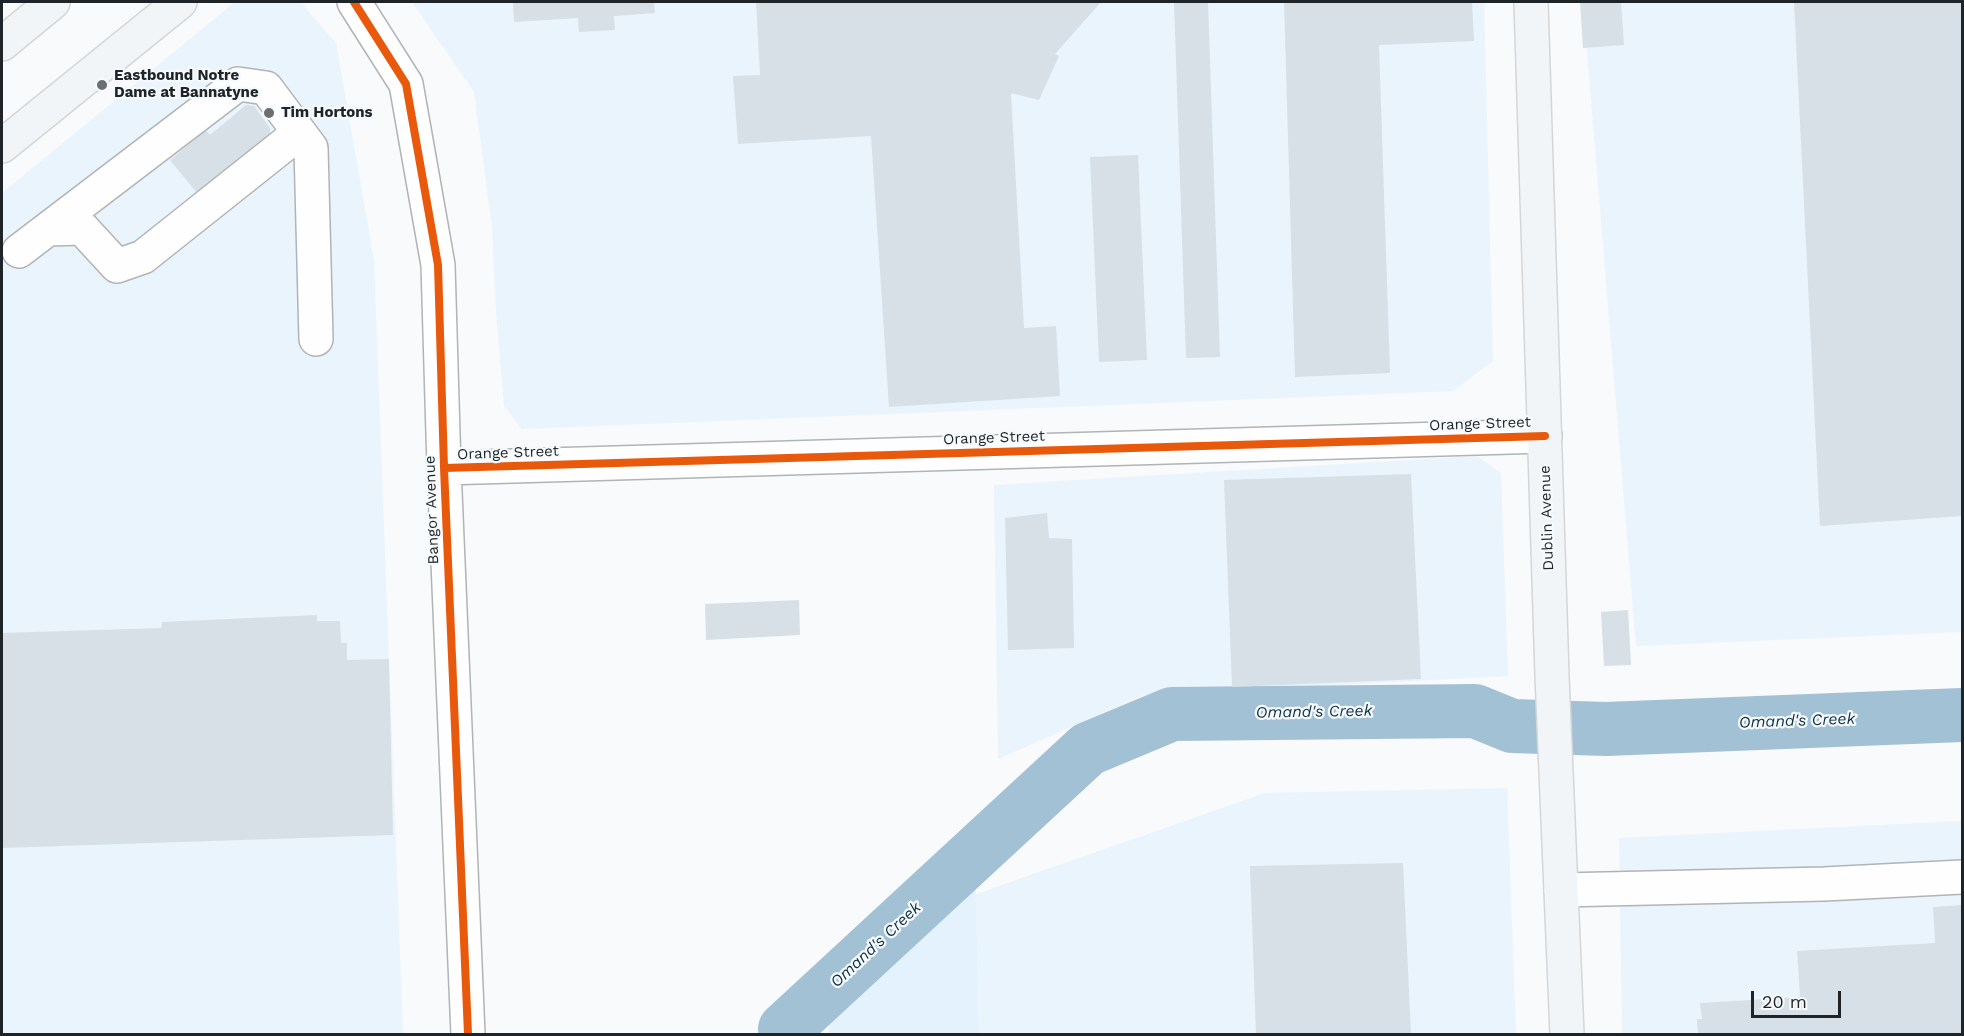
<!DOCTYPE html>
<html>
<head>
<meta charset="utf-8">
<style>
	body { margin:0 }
	#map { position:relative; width:1964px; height:1036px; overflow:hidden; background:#f8fafb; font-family:"Work Sans",sans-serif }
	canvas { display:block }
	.frame { position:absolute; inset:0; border:3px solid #1e2428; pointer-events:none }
	.scale { position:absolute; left:1751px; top:991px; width:90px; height:27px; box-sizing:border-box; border:3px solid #1e2428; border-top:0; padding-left:8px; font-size:18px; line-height:21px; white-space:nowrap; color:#1e2428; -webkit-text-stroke:4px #f7fafc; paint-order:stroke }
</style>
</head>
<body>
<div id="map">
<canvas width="1964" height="1036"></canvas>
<div class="frame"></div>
<div class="scale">20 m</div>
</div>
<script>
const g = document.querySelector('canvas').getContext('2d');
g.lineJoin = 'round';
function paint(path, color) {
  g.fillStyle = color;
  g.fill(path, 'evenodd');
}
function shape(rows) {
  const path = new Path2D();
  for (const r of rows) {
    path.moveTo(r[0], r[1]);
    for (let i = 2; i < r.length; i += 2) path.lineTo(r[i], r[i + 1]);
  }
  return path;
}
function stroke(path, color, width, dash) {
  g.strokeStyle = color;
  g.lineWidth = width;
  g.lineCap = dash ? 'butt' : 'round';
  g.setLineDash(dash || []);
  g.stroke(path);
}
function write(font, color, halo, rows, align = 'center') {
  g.font = font + ' "Work Sans",sans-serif';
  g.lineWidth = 4.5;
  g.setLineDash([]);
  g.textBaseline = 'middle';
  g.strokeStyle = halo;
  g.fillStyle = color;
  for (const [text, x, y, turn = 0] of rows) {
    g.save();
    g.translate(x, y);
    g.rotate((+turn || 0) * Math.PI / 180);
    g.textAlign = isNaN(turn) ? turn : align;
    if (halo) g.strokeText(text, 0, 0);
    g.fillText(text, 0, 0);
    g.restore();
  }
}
const built = shape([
	[235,2,300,2,336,43,374,261,403,1034,2,1034,2,193],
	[412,2,1484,2,1493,361,1453,391,522,429,504,406,496,311,492,227,474,92],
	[1583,2,1962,2,1962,632,1636,646],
	[1477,456,1501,473,1508,676,1144,695,998,759,994,485],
	[1507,788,1516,1034,979,1034,976,894,1265,793],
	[1962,821,1962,1034,1622,1034,1619,838]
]);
const green = shape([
	[975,854,979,1034,828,1034,830,1019]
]);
const river = shape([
	[786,1034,785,1029,1088,749,1172,714,1475,711,1512,726,1606,729,1962,715]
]);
const building = shape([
	[513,2,654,2,655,13,614,16,615,30,579,32,578,18,514,22],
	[756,2,1101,2,1055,54,1059,56,1039,100,1011,93,1024,328,1056,326,1060,396,889,407,871,136,738,144,733,76,760,75],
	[1174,2,1208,2,1220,357,1186,358],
	[1284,2,1472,2,1474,41,1379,45,1390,373,1295,377],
	[1580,2,1621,2,1624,45,1583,48],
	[1794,2,1962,2,1962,516,1820,526],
	[246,105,254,106,270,128,270,135,201,198,170,160,206,130,210,135],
	[1138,155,1147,360,1099,362,1090,157],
	[1411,474,1421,679,1232,687,1224,480],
	[1047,513,1049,538,1072,539,1074,648,1008,650,1005,518],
	[799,600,800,635,706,640,705,604],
	[1628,610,1631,665,1604,666,1601,612],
	[317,615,317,621,340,621,341,643,347,643,347,660,389,659,393,835,2,848,2,633,161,628,162,622],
	[1403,863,1411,1034,1256,1034,1250,866],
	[1962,905,1962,1034,1698,1034,1697,1019,1702,1019,1700,1003,1800,997,1797,951,1935,943,1933,907]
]);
const minor = shape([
	[354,2,406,84,438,265,444,468,468,1034],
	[48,229,82,228,117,266,143,257,299,133],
	[19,251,238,84,266,88,311,148,316,339],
	[444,468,1545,436],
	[1561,890,1824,884,1962,877]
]);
const major = shape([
	[1531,2,1552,676,1567,1034],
	[2,44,53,2],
	[2,146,180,2]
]);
const cycleway = shape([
	[354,2,406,84,438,265,444,468,468,1034],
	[444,468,1545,436]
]);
const markers = [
	[102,85,6,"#6a6f72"],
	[269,113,6,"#6a6f72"]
];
const poiNames = [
	["Eastbound Notre",114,76],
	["Dame at Bannatyne",114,93],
	["Tim Hortons",281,113]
];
const streetNames = [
	["Orange Street",1480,424,-2],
	["Orange Street",994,438,-2],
	["Orange Street",508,453,-2],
	["Bangor Avenue",432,510,-92],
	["Dublin Avenue",1547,518,-92]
];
const waterNames = [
	["Omand's Creek",1314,712,-1],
	["Omand's Creek",1797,721,-2],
	["Omand's Creek",876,945,-43]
];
paint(built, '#eaf4fc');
paint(green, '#e3f2fd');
stroke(river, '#a3c1d4', 54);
paint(building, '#d7e0e7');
stroke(minor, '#b0b4b6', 36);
stroke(major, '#d4d6d7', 36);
stroke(minor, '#fefefe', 33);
stroke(major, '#f2f5f8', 33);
stroke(cycleway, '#e8590c', 8);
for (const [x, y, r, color] of markers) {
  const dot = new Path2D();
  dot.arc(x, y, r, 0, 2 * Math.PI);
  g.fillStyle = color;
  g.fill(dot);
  stroke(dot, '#f7fafc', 2);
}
write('bold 15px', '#1e2428', '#f7fafc', poiNames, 'left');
write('15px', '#1e2428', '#f7fafc', streetNames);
write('italic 16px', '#0d3045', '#f7fafc', waterNames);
</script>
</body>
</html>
